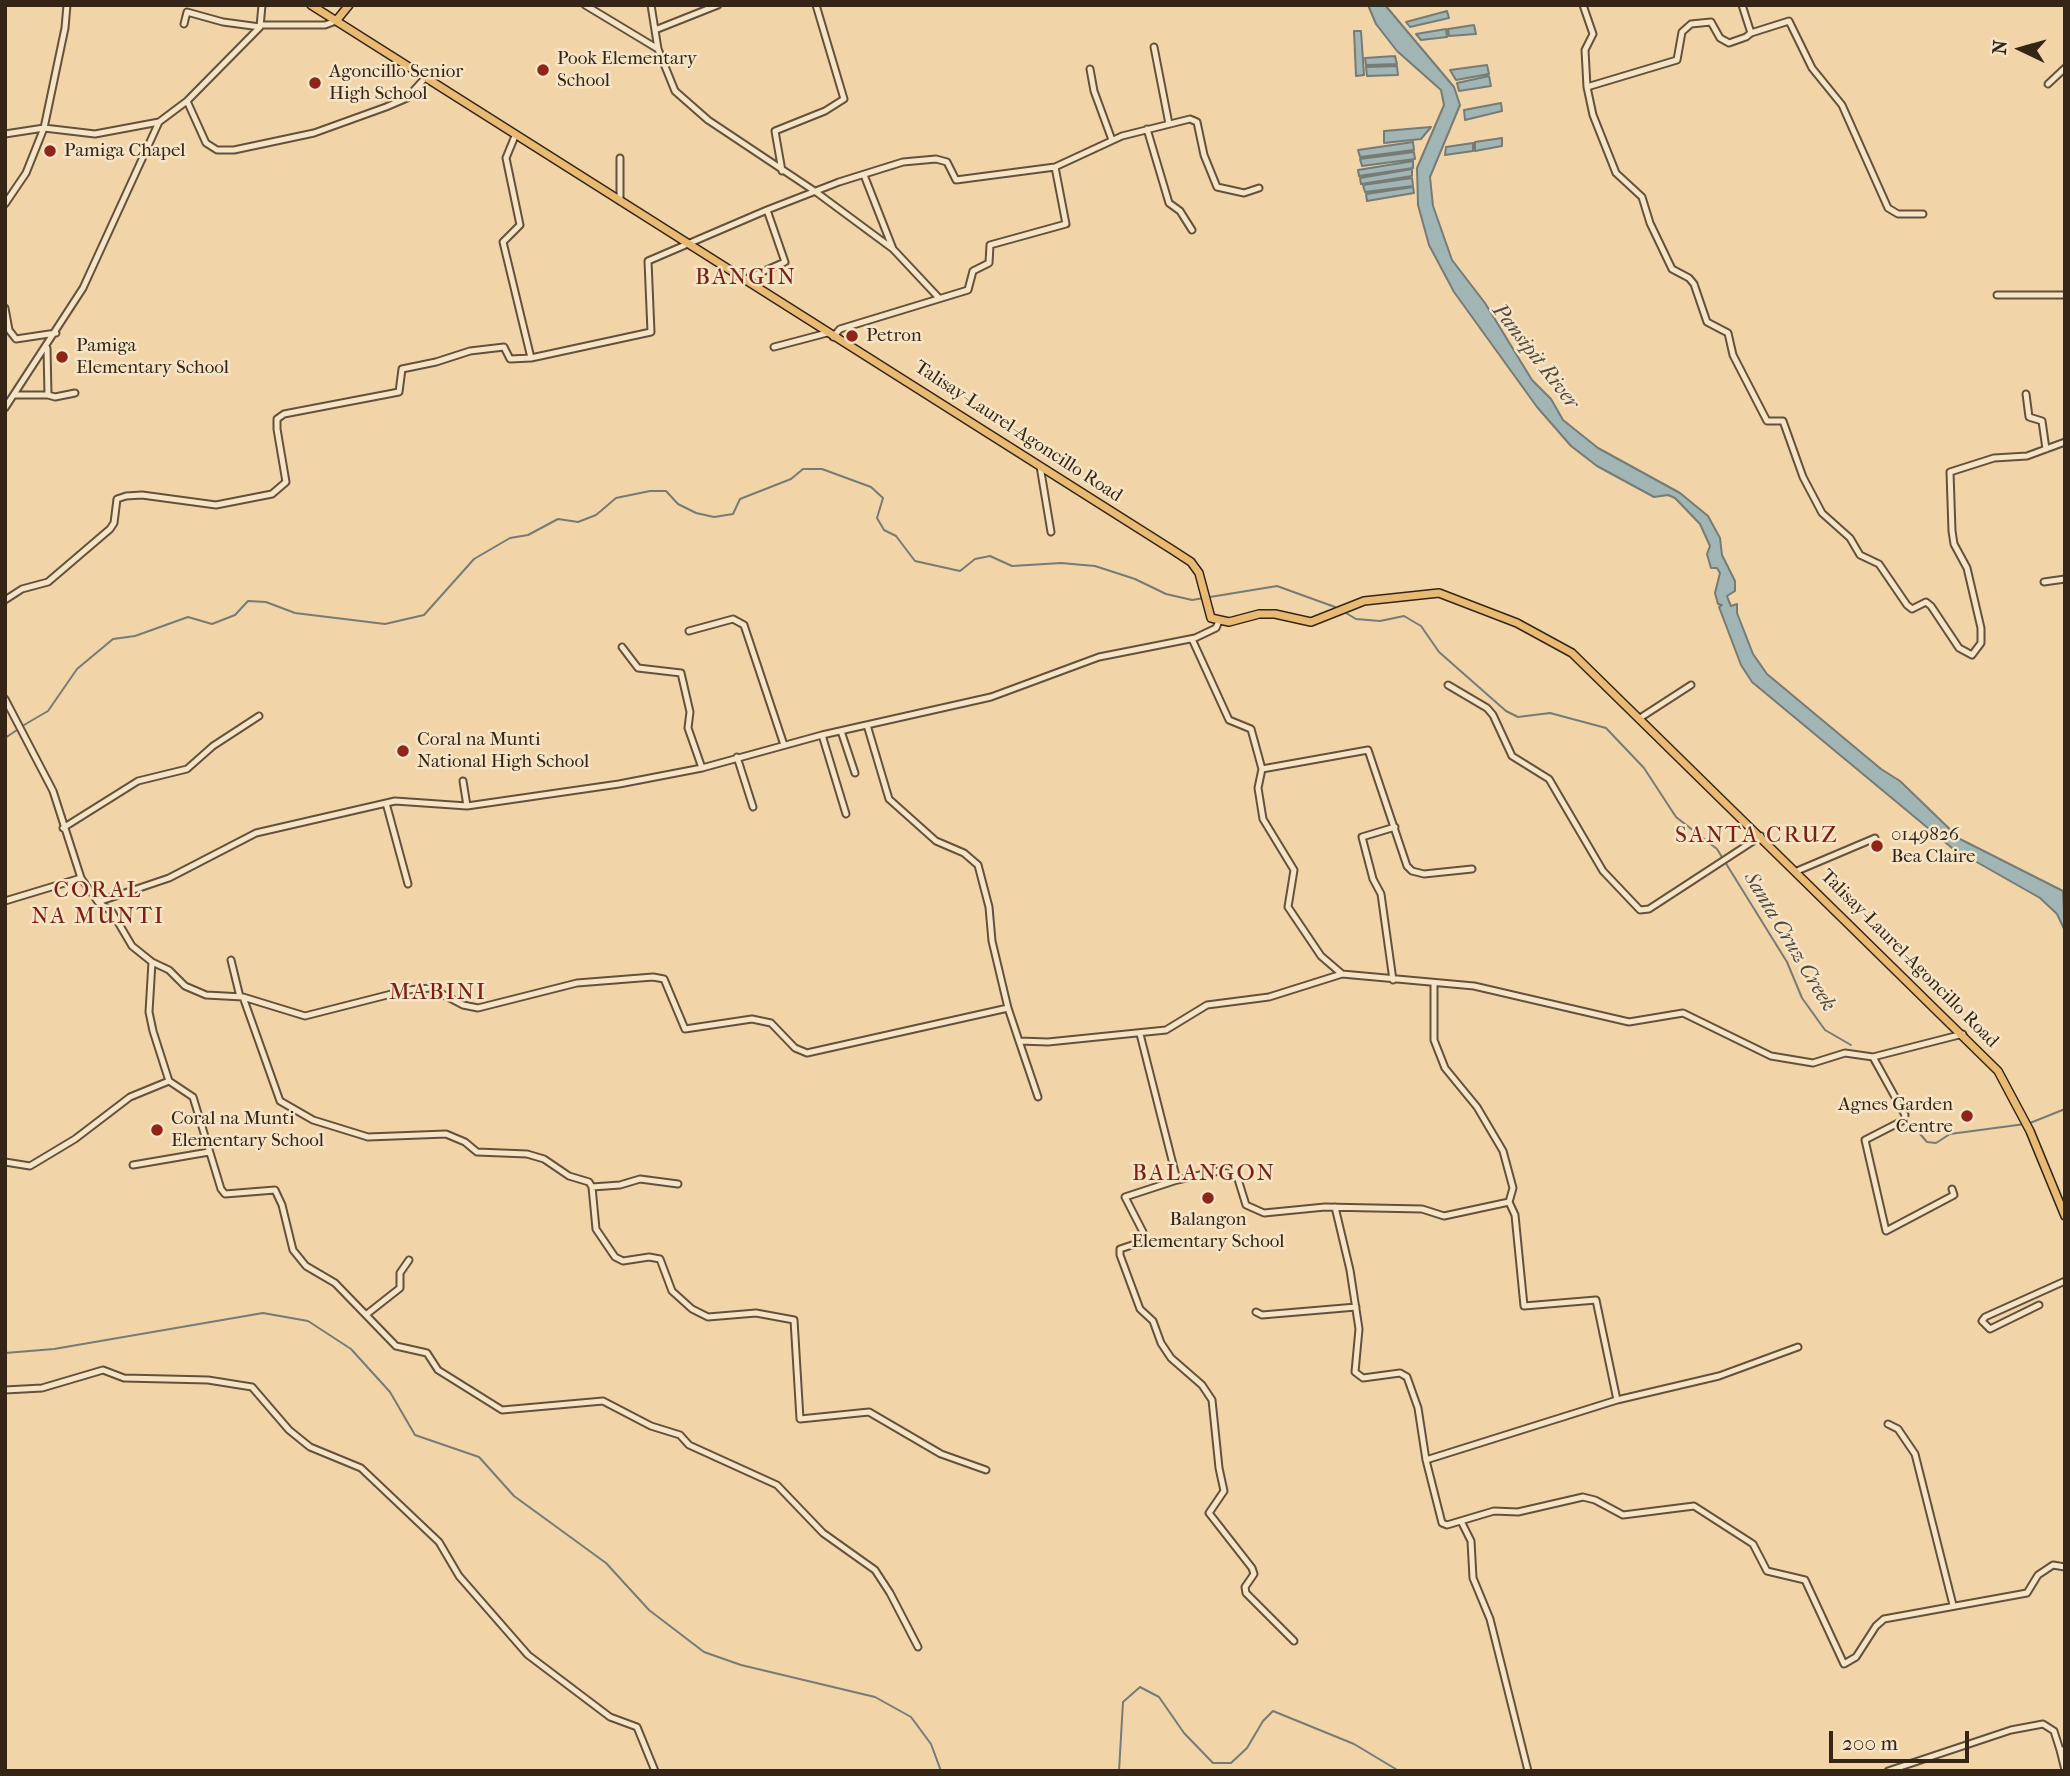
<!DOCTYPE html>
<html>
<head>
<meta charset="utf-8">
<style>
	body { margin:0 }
	#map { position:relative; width:2070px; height:1776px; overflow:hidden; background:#f1d5a9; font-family:"IM FELL French Canon",serif }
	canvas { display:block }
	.frame { position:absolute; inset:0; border:7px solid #352516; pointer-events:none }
	.north { position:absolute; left:1986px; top:14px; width:70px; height:70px; -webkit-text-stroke:5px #f6e4c7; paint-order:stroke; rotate:275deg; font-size:19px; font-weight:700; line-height:28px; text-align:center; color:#352516 }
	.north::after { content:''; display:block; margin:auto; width:24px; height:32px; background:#352516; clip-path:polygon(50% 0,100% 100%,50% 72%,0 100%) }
	.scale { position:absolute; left:1829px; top:1731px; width:140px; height:32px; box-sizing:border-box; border:4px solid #352516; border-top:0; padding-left:9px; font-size:21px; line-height:24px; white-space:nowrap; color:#352516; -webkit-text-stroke:5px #f6e4c7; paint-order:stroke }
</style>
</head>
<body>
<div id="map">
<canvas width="2070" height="1776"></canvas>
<div class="frame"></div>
<div class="north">N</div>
<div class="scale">200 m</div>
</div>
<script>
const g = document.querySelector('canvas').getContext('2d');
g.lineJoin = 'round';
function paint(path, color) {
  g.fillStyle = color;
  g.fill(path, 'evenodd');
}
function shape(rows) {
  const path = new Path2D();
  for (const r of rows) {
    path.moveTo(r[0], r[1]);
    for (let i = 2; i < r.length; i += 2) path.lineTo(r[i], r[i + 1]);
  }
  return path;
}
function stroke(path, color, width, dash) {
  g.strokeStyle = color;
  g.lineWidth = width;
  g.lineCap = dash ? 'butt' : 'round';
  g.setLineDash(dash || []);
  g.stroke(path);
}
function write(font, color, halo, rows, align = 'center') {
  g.font = font + ' "IM FELL French Canon",serif';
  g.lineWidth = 5;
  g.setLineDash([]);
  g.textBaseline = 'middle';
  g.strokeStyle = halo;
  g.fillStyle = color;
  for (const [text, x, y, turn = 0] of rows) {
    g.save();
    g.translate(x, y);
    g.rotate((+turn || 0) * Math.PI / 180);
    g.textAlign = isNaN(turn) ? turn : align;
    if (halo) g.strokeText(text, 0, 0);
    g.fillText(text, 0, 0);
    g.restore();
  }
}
const water = shape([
	[1368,5,1385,5,1454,87,1460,105,1430,177,1433,206,1452,260,1485,303,1532,380,1551,399,1563,420,1598,448,1680,493,1708,516,1720,538,1722,555,1735,581,1735,591,1727,596,1728,599,1731,606,1737,604,1737,613,1753,654,1767,674,1881,769,1900,781,1960,839,2063,891,2065,931,2057,914,2040,898,1952,848,1752,682,1741,665,1719,607,1722,605,1718,604,1715,593,1720,573,1717,568,1711,568,1707,554,1710,546,1700,524,1675,498,1668,495,1654,497,1597,466,1571,446,1537,407,1454,292,1429,245,1418,205,1417,168,1444,105,1441,90,1397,51,1376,24,1368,5],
	[1447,11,1449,18,1410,27,1406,22,1447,11],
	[1474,25,1476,34,1449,36,1448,29,1474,25],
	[1446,29,1447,37,1421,40,1416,34,1446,29],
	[1354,31,1361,31,1364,75,1356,76,1354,31],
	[1395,56,1397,64,1366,65,1365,58,1395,56],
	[1487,65,1489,74,1456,80,1450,70,1487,65],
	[1397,66,1398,75,1367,76,1366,67,1397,66],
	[1489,76,1491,86,1459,91,1457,83,1489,76],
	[1501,103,1502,111,1465,120,1464,110,1501,103],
	[1431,127,1421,139,1384,143,1384,131,1431,127],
	[1502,138,1502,146,1475,151,1475,142,1502,138],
	[1413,142,1414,150,1360,157,1358,150,1413,142],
	[1473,143,1473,151,1445,155,1446,147,1473,143],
	[1414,152,1415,159,1362,166,1360,159,1414,152],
	[1413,161,1413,168,1359,176,1358,170,1413,161],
	[1412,169,1412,176,1361,184,1360,178,1412,169],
	[1412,178,1413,186,1365,192,1363,185,1412,178],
	[1413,187,1414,193,1367,201,1366,194,1413,187]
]);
const stream = shape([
	[1210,597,1277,586,1335,607],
	[1346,613,1356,619,1380,621,1404,616,1421,626,1439,652,1506,711,1518,717,1550,713,1606,728,1644,768,1676,817,1717,849,1787,962,1802,998,1825,1030,1851,1045],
	[24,725,48,711,77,669,113,639,135,636,188,617,212,624,235,615,248,601,266,602,295,613,385,624,424,615,474,559,510,538,528,535,558,519,578,522,596,515,616,498,650,491,666,491,678,504,696,513,714,517,733,514,740,499,791,479,803,469,822,469,871,487,883,498,877,518,884,530,896,536,915,561,960,571,975,559,990,556,1012,566,1061,563,1095,566,1135,579,1166,594,1192,600,1204,598],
	[5,738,17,730],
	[1871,1061,1881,1078],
	[1907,1119,1927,1142,1936,1143,1950,1134,2025,1124],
	[2030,1123,2065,1109],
	[5,1353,54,1349,263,1313,308,1321,351,1349,390,1392,415,1435,479,1457,514,1496,606,1563,649,1610,704,1652,741,1665,875,1697,911,1717,931,1744,941,1771],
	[1119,1771,1123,1702,1140,1687,1159,1697,1184,1733,1213,1763,1231,1763,1247,1748,1263,1721,1273,1711,1354,1744,1399,1771]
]);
const minor = shape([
	[585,5,658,49],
	[651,5,658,49,675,91,708,120,816,192,893,249,938,297],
	[1583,5,1593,34,1585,50,1587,87],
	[1742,5,1751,33,1746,37,1729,43,1720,38,1711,22,1691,24,1682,32,1677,60,1587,87,1593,115,1616,173,1642,197,1650,223,1672,269,1689,278,1694,284,1707,322,1728,333,1733,355,1767,421,1783,421,1803,477,1822,513,1850,538,1860,555,1879,564,1907,605,1912,609,1926,602,1931,606,1959,648,1972,655,1981,643,1981,628,1967,568,1954,544,1952,531,1950,472,1994,458,2027,456,2065,442],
	[184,24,187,12,223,22,260,27],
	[262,25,325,25,336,21],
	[655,30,718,5],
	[1751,33,1789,21,1812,68,1842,105,1888,208,1898,214,1923,214],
	[1154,47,1169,124],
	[1090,69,1094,91,1112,140],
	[2048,84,2065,68],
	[187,101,206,143,217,150,234,150,314,133,386,107,407,98,425,78],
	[1147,129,1169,203,1180,211,1192,230],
	[5,134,44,128,95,134,159,122],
	[515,136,506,158,520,225,503,242,531,358],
	[620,158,620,201],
	[1055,167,1122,136,1190,119,1197,122,1204,155,1217,187,1244,193,1259,188],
	[782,171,775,131,825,111,844,99,816,5],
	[864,175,893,249],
	[5,204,26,173,44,128,65,28,67,5],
	[746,279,785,262,767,210,839,182,903,162,936,159,947,162,956,180,1055,167,1066,224,990,245,989,263,973,271,968,290,840,329,833,337],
	[1997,295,2065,295],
	[5,308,9,330,16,339,56,333],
	[774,347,827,333],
	[2026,394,2029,417,2042,421,2046,449],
	[14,395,48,395,47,348],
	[48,395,55,397,75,393],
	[5,408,83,288,159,122,187,101,260,27,262,5],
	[1040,466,1051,532],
	[2044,582,2065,579],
	[5,600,22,589,48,582,110,529,114,523,117,499,126,496,142,495,216,505,272,494,286,482,277,429,277,419,284,414,399,392,402,369,436,362,470,351,504,347,510,359,531,358,651,332,648,261,767,210],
	[689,631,733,619,744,625,784,745],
	[1192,639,1229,720,1251,729,1262,769,1258,788,1263,819,1294,870,1288,907,1321,956,1342,974],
	[622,647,638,668,681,673,690,712,688,728,702,768],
	[1448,685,1487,708,1493,715,1512,756,1549,779,1603,871,1640,910,1649,909,1761,836],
	[5,699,53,791,81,878],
	[1640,718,1691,685],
	[867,725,889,799,936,841,964,853,978,865,989,907,992,941,1008,1008,1019,1041,1048,1042,1166,1030,1207,1005,1269,997,1342,974,1474,986,1629,1022,1683,1013,1771,1056,1813,1063,1845,1053,1873,1057,1963,1034],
	[841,731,855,773],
	[822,735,846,814],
	[737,757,753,807],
	[1262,769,1368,750,1407,866,1412,871,1424,874,1472,869],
	[463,781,467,806],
	[386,803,408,884],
	[63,828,138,781,187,769,213,746,259,716],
	[1797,871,1875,838],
	[5,901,81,878,98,902,169,878,256,833,395,801,467,806,619,784,702,768,822,735,991,697,1099,657,1195,638,1216,628,1219,621],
	[98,902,112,912,132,946,152,962,169,970,185,986,206,995,243,997,305,1016,407,990,431,988,463,1005,478,1008,577,983,653,977,664,979,685,1029,752,1019,771,1023,795,1048,807,1053,1008,1008],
	[231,960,240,997],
	[152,962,149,1012,153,1031,169,1081,193,1097,221,1189,225,1194,275,1190,282,1205,293,1250,306,1266,335,1283,396,1346,427,1353,438,1370,502,1410,603,1401,651,1426,680,1435,689,1445,777,1485,823,1533,875,1570,890,1593,918,1647],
	[1393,980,1381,894,1373,879,1362,837,1395,827],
	[1434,983,1434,1040,1445,1068,1477,1107,1503,1151,1513,1188,1509,1202],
	[243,997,280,1101,313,1120,368,1137,446,1134,465,1142,477,1152,527,1154,544,1159,569,1176,589,1182,592,1187,620,1185,640,1179,678,1184],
	[1140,1034,1177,1180],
	[1019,1041,1038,1097],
	[1873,1057,1905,1115,1904,1120,1865,1140,1886,1231,1954,1195,1952,1189],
	[5,1162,30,1166,75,1139,130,1097,169,1081],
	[133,1165,209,1152],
	[592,1187,596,1229,615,1257,623,1261,649,1257,660,1259,672,1291,692,1309,708,1317,756,1313,794,1320,800,1419,869,1412,941,1454,986,1470],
	[1335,1207,1350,1270,1359,1329,1355,1372,1363,1378,1400,1373,1407,1377,1418,1408,1426,1460],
	[2039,1305,1990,1329,1982,1321,1985,1317,2065,1281],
	[1256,1312,1262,1315,1356,1307],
	[367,1314,400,1288,400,1273,409,1260],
	[1798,1347,1719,1376,1617,1400,1426,1460,1442,1523,1447,1525,1494,1511,1518,1512,1583,1497,1595,1500,1623,1515,1694,1506,1753,1544,1767,1571,1805,1580,1844,1664,1856,1657,1876,1626,1884,1619,2027,1593,2038,1575,2053,1565,2065,1567],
	[5,1390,42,1388,103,1370,124,1378,208,1380,252,1387,289,1430,310,1447,361,1468,439,1542,459,1576,528,1655,610,1717,637,1727,655,1771],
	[1888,1424,1898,1429,1915,1454,1953,1605],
	[1461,1521,1471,1541,1473,1578,1490,1619,1528,1771],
	[1294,1641,1246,1593,1245,1587,1254,1574,1252,1568,1209,1513,1224,1491,1219,1468,1212,1400,1202,1385,1171,1358,1161,1343,1153,1321,1140,1309,1120,1255,1120,1249,1144,1241,1143,1232,1125,1197,1177,1180,1219,1171,1237,1176,1246,1205,1264,1213,1325,1207,1422,1209,1444,1216,1509,1202,1515,1215,1524,1306,1596,1300,1617,1400],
	[2060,1750,2065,1770],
	[1888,1771,2011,1730,2043,1724,2054,1731,2060,1750,2065,1750]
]);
const major = shape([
	[311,5,1171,549,1191,562,1199,573,1211,618,1229,622,1259,614,1275,614,1311,622,1364,601,1439,593,1517,623,1572,653,1998,1071,2030,1131,2065,1216],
	[336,21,349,5]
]);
const markers = [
	[543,70,7,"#8f2418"],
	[315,83,7,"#8f2418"],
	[50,151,7,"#8f2418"],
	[852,336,7,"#8f2418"],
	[62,357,7,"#8f2418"],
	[403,751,7,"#8f2418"],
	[1877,846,7,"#8f2418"],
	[1967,1116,7,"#8f2418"],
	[157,1130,7,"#8f2418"],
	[1208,1198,7,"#8f2418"]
];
const poiNames = [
	["Pook Elementary",557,59],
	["School",557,81],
	["Agoncillo Senior",329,72],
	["High School",329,94],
	["Pamiga Chapel",64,151],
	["Petron",866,336],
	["Pamiga",76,346],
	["Elementary School",76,368],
	["Coral na Munti",417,740],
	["National High School",417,762],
	["0149826",1891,835],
	["Bea Claire",1891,857],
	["Agnes Garden",1953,1105,"right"],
	["Centre",1953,1127,"right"],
	["Coral na Munti",171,1119],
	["Elementary School",171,1141],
	["Balangon",1208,1220,"center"],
	["Elementary School",1208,1242,"center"]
];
const streetNames = [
	["Talisay-Laurel-Agoncillo Road",1018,432,33],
	["Talisay-Laurel-Agoncillo Road",1909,959,45]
];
const waterNames = [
	["Pansipit River",1535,357,52],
	["Santa Cruz Creek",1789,942,59]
];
const quarterNames = [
	["BANGIN",746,278],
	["SANTA CRUZ",1757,836],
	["CORAL",98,891],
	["NA MUNTI",98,917],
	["MABINI",438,993],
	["BALANGON",1204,1174]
];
paint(water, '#a1b5b5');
stroke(water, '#767b75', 2);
stroke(stream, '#767b75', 2);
stroke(minor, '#64513b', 9);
stroke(major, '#352516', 10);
stroke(minor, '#f6e4c7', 5);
stroke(major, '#e8ba74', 7);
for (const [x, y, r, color] of markers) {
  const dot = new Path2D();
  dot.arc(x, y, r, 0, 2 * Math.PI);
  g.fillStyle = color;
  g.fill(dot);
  stroke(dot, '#f6e4c7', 2.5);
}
write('19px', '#352516', '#f6e4c7', poiNames, 'left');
write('19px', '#352516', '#f6e4c7', streetNames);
write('italic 21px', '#50493e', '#f6e4c7', waterNames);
g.letterSpacing = '2px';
write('23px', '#7a1f14', '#f6e4c7', quarterNames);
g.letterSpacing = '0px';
</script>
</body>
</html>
